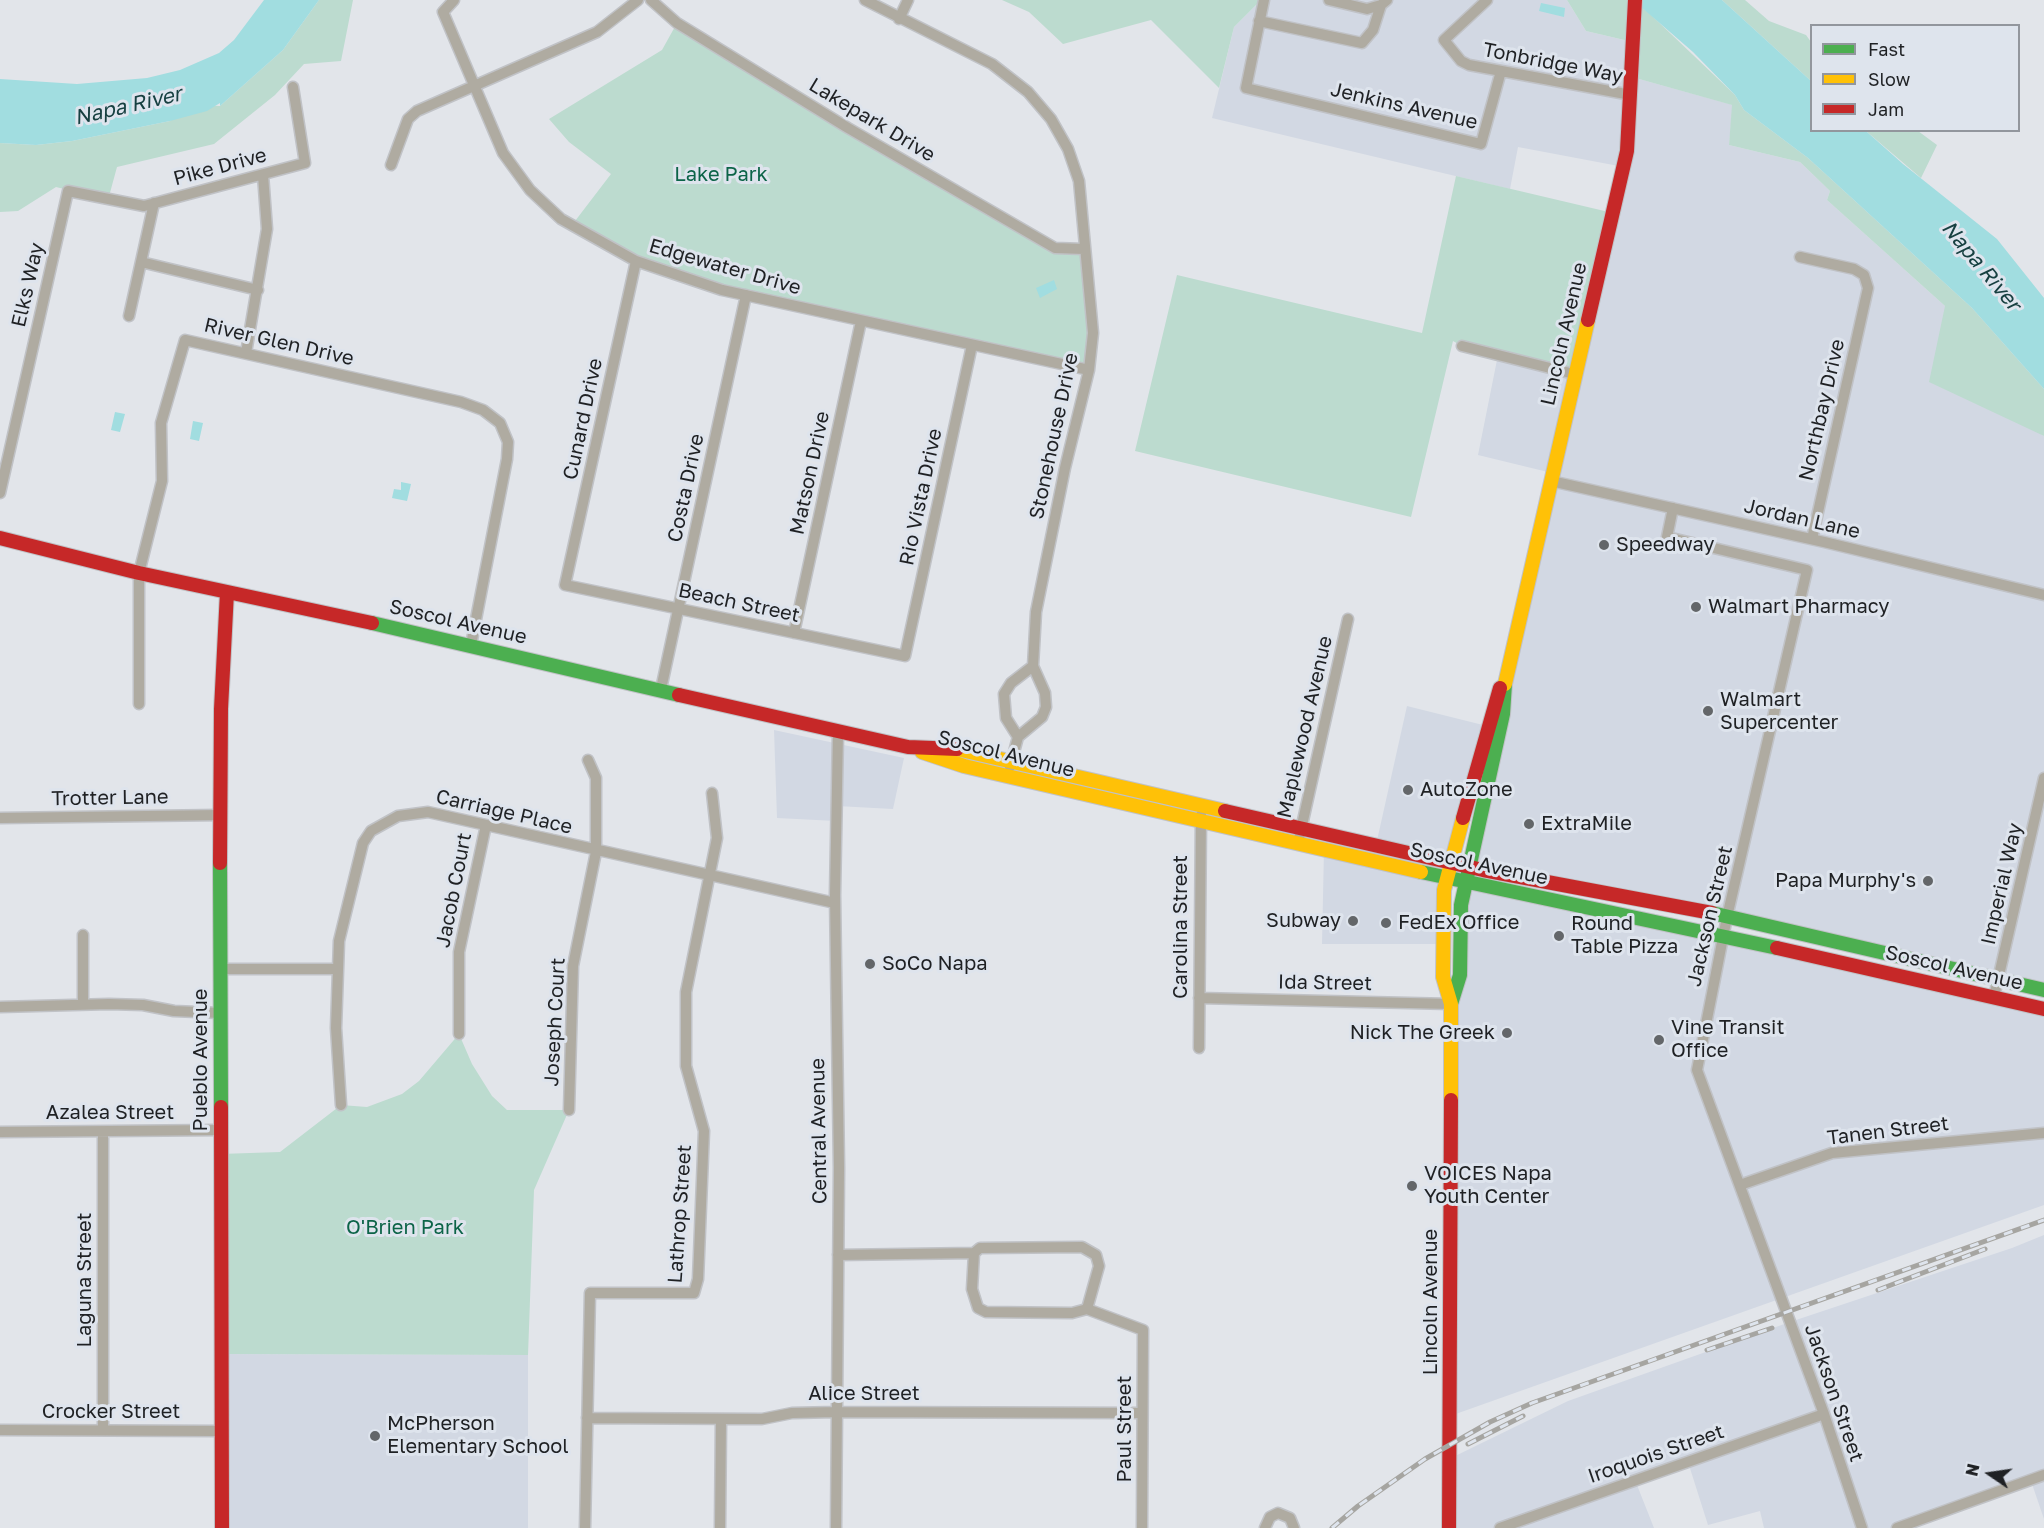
<!DOCTYPE html>
<html>
<head>
<meta charset="utf-8">
<style>
	body { margin:0 }
	#map { position:relative; width:2044px; height:1528px; overflow:hidden; background:#e2e5ea; font-family:"Golos Text",sans-serif }
	canvas { display:block }
	.legend { position:absolute; left:1810px; top:24px; width:210px; height:108px; box-sizing:border-box; background:#dee4ed; border:2px solid #92969d; margin:0; padding:8px 10px; list-style:none; font-size:18px; color:#1f2124 }
	.legend li { display:flex; align-items:center; gap:12px; height:30px }
	.legend b { width:30px; border:2px solid #92969d }
	.north { position:absolute; left:1960px; top:1444px; width:60px; height:60px; -webkit-text-stroke:4px #dee4ed; paint-order:stroke; rotate:283deg; font-size:16px; font-weight:700; line-height:24px; text-align:center; color:#1f2124 }
	.north::after { content:''; display:block; margin:auto; width:21px; height:27px; background:#1f2124; clip-path:polygon(50% 0,100% 100%,50% 72%,0 100%) }
</style>
</head>
<body>
<div id="map">
<canvas width="2044" height="1528"></canvas>
<ul class="legend">
<li><b style="height:8px;background:#4caf50"></b>Fast</li>
<li><b style="height:8px;background:#ffc107"></b>Slow</li>
<li><b style="height:8px;background:#c62828"></b>Jam</li>
</ul>
<div class="north">N</div>
</div>
<script>
const g = document.querySelector('canvas').getContext('2d');
g.lineJoin = 'round';
function paint(path, color) {
  g.fillStyle = color;
  g.fill(path, 'evenodd');
}
function shape(rows) {
  const path = new Path2D();
  for (const r of rows) {
    path.moveTo(r[0], r[1]);
    for (let i = 2; i < r.length; i += 2) path.lineTo(r[i], r[i + 1]);
  }
  return path;
}
function stroke(path, color, width, dash) {
  g.strokeStyle = color;
  g.lineWidth = width;
  g.lineCap = dash ? 'butt' : 'round';
  g.setLineDash(dash || []);
  g.stroke(path);
}
function write(font, color, halo, rows, align = 'center') {
  g.font = font + ' "Golos Text",sans-serif';
  g.lineWidth = 6;
  g.setLineDash([]);
  g.textBaseline = 'middle';
  g.strokeStyle = halo;
  g.fillStyle = color;
  for (const [text, x, y, turn = 0] of rows) {
    g.save();
    g.translate(x, y);
    g.rotate((+turn || 0) * Math.PI / 180);
    g.textAlign = isNaN(turn) ? turn : align;
    if (halo) g.strokeText(text, 0, 0);
    g.fillText(text, 0, 0);
    g.restore();
  }
}
const built = shape([
	[1261,0,1567,0,1586,31,1633,42,1632,77,1733,105,1729,145,1800,162,1830,191,1827,200,1945,306,2029,427,2044,436,2044,990,1469,866,1552,473,1478,455,1498,355,1575,374,1624,167,1518,147,1510,189,1212,118,1234,27],
	[1407,706,1487,726,1451,862,1376,845],
	[774,730,904,758,893,809,837,806,836,821,777,818],
	[1324,849,1447,878,1444,944,1322,944],
	[1466,883,2044,1009,2044,1205,1450,1416,1451,1004],
	[2044,1235,2044,1519,2031,1481,1897,1528,1764,1528,1760,1511,1708,1525,1688,1462,1635,1480,1654,1528,1449,1528,1449,1459,1568,1401,1790,1322,2012,1248],
	[221,1354,528,1355,528,1528,222,1528]
]);
const green = shape([
	[319,0,353,0,341,61,304,64,275,95,214,144,117,167,108,200,56,187,18,211,0,212,0,143,36,145,72,141,170,121,190,105,220,106,283,50],
	[1002,0,1261,0,1234,27,1219,88,1151,20,1063,44,1029,12],
	[1567,0,1632,0,1649,13,1735,95,1744,110,1808,158,1972,308,2044,389,2044,436,1929,382,1945,306,1827,200,1830,191,1800,162,1729,145,1732,105,1632,77,1633,42,1586,31],
	[1722,0,1745,0,1769,21,1806,35,1811,42,1811,81],
	[677,23,1055,248,1084,249,1093,333,1089,370,722,290,636,261,572,225,611,174,569,142,549,119,662,50],
	[1866,131,1918,131,1937,145,1921,178],
	[1456,176,1613,213,1574,374,1462,346,1453,341,1411,517,1135,451,1177,275,1422,333],
	[459,1034,472,1064,492,1096,507,1110,569,1110,534,1190,528,1355,221,1354,220,1154,280,1152,341,1105,367,1107,402,1094,419,1081]
]);
const water = shape([
	[264,0,319,0,283,50,220,106,220,103,207,111,170,121,72,141,36,145,0,143,0,79,77,84,147,78,180,70,219,53,234,40],
	[1633,0,1722,0,1811,81,1812,130,1866,131,1903,164,1997,239,2044,298,2044,389,1972,308,1808,158,1744,110,1735,95,1693,52],
	[1541,3,1565,8,1564,17,1539,11],
	[1054,280,1057,289,1040,298,1036,288],
	[115,412,125,414,120,432,111,430],
	[193,421,203,423,199,441,190,439],
	[401,482,411,484,407,501,392,498,394,489,401,490]
]);
const street = shape([
	[454,0,443,12,503,153,530,190,561,219,636,261,722,290,1089,370],
	[651,0,677,23,848,128,1055,248,1084,249],
	[865,0,992,64,1028,92,1051,119,1068,149,1079,181,1093,333,1089,370,1065,468,1036,612,1033,666,1045,693,1046,707,1042,717,1018,737,1010,767],
	[1264,0,1246,88,1481,144,1501,71],
	[1329,0,1367,9,1381,5,1387,0],
	[1487,0,1444,40,1461,61,1469,65,1631,95],
	[899,19,908,0],
	[1259,21,1362,43,1373,30,1381,5],
	[391,165,408,119,417,111,597,32,638,0],
	[1800,257,1854,269,1864,275,1868,288,1812,539],
	[636,261,565,585,905,656,972,345],
	[141,262,258,290],
	[129,316,154,203],
	[1462,346,1574,374],
	[246,353,267,229,263,175],
	[1551,481,1824,542,2044,595],
	[0,493,68,191,144,206,305,163,293,87],
	[1673,508,1667,537,1807,570,1727,917,1697,1070,1824,1414,1862,1528],
	[794,633,861,321],
	[661,689,746,295],
	[139,704,139,573,162,481,161,423,185,340,461,402,483,410,500,423,508,442,507,459,471,645],
	[1018,737,1006,718,1004,694,1011,683,1033,666],
	[0,818,220,815],
	[1298,843,1348,619],
	[221,969,337,969],
	[1994,997,2044,778],
	[1199,998,1451,1004],
	[83,1004,83,935],
	[0,1007,109,1004,143,1005,174,1011,220,1013],
	[459,1034,459,952,486,825],
	[1199,1048,1201,815],
	[341,1105,336,1028,339,941,363,843,371,831,398,816,428,812,835,903],
	[569,1110,573,966,596,852,596,778,588,760],
	[0,1132,220,1130],
	[103,1132,103,1429],
	[1740,1185,1832,1153,2044,1133],
	[974,1253,972,1289,978,1308,986,1312,1072,1313,1087,1309,1143,1330,1142,1528],
	[838,1255,974,1253,980,1248,1082,1247,1096,1255,1099,1266,1087,1309],
	[587,1418,762,1419,792,1413,836,1412,1142,1413],
	[0,1430,221,1431],
	[585,1528,590,1293,694,1293,698,1279,704,1131,686,1066,686,992,717,838,712,793],
	[720,1528,721,1420],
	[836,1528,839,1168,835,895,838,733],
	[1265,1528,1270,1517,1278,1513,1290,1518,1294,1528],
	[1500,1528,1824,1414],
	[1897,1528,2044,1475]
]);
const fast = shape([
	[372,623,679,695],
	[220,863,221,1107],
	[1421,872,1777,948],
	[1712,913,2044,990],
	[1451,1004,1460,975,1461,905,1503,714,1505,684]
]);
const slow = shape([
	[1505,684,1588,320],
	[957,749,1225,811],
	[922,752,964,766,1421,872],
	[1451,1100,1451,1004,1443,977,1444,890,1463,818]
]);
const jam = shape([
	[1588,320,1627,151,1635,0],
	[0,538,139,573,372,623],
	[679,695,908,747,957,749],
	[1225,811,1483,870,1712,913],
	[1463,818,1500,688],
	[220,863,221,709,227,592],
	[1777,948,2044,1009],
	[221,1107,222,1528],
	[1449,1528,1451,1100]
]);
const rail = shape([
	[1878,1290,1985,1249],
	[1707,1350,1772,1328],
	[1468,1444,1523,1416],
	[1332,1528,1358,1506,1425,1459,1490,1422,1532,1403,2044,1220]
]);
const markers = [
	[1604,545,6,"#636669"],
	[1696,607,6,"#636669"],
	[1708,711,6,"#636669"],
	[1408,790,6,"#636669"],
	[1529,824,6,"#636669"],
	[1928,881,6,"#636669"],
	[1353,921,6,"#636669"],
	[1386,923,6,"#636669"],
	[1559,936,6,"#636669"],
	[870,964,6,"#636669"],
	[1507,1033,6,"#636669"],
	[1659,1040,6,"#636669"],
	[1412,1186,6,"#636669"],
	[375,1436,6,"#636669"]
];
const streetNames = [
	["Tonbridge Way",1553,63,11],
	["Jenkins Avenue",1404,106,13],
	["Lakepark Drive",872,120,31],
	["Pike Drive",220,167,-15],
	["Edgewater Drive",725,267,16],
	["Elks Way",28,285,-77],
	["Lincoln Avenue",1564,334,-77],
	["River Glen Drive",279,342,13],
	["Northbay Drive",1822,410,-77],
	["Cunard Drive",583,419,-78],
	["Stonehouse Drive",1054,436,-78],
	["Matson Drive",810,473,-78],
	["Costa Drive",686,488,-78],
	["Rio Vista Drive",921,497,-78],
	["Jordan Lane",1802,519,13],
	["Beach Street",739,603,12],
	["Soscol Avenue",458,622,13],
	["Maplewood Avenue",1305,727,-77],
	["Soscol Avenue",1006,754,14],
	["Trotter Lane",110,798,-1],
	["Carriage Place",504,812,13],
	["Soscol Avenue",1479,864,12],
	["Imperial Way",2002,884,-77],
	["Jacob Court",454,890,-79],
	["Jackson Street",1710,916,-77],
	["Carolina Street",1181,927,-90],
	["Soscol Avenue",1954,968,13],
	["Ida Street",1325,983,1],
	["Joseph Court",555,1022,-87],
	["Pueblo Avenue",201,1060,-90],
	["Azalea Street",110,1113],
	["Central Avenue",819,1131,-91],
	["Tanen Street",1888,1131,-7],
	["Lathrop Street",680,1214,-86],
	["Laguna Street",85,1280,-90],
	["Lincoln Avenue",1431,1302,-90],
	["Jackson Street",1834,1393,71],
	["Alice Street",864,1394],
	["Crocker Street",111,1412],
	["Paul Street",1125,1429,-90],
	["Iroquois Street",1656,1454,-19]
];
const parkNames = [
	["Lake Park",721,175],
	["O'Brien Park",405,1228]
];
const poiNames = [
	["Speedway",1616,545],
	["Walmart Pharmacy",1708,607],
	["Walmart",1720,700],
	["Supercenter",1720,723],
	["AutoZone",1420,790],
	["ExtraMile",1541,824],
	["Papa Murphy's",1916,881,"right"],
	["Subway",1341,921,"right"],
	["FedEx Office",1398,923],
	["Round",1571,924],
	["Table Pizza",1571,947],
	["SoCo Napa",882,964],
	["Vine Transit",1671,1028],
	["Office",1671,1051],
	["Nick The Greek",1495,1033,"right"],
	["VOICES Napa",1424,1174],
	["Youth Center",1424,1197],
	["McPherson",387,1424],
	["Elementary School",387,1447]
];
const waterNames = [
	["Napa River",128,106,-13],
	["Napa River",1981,266,50]
];
paint(built, '#d2d8e3');
paint(green, '#bcdbcf');
paint(water, '#a1dde0');
stroke(street, '#c0c2c6', 13);
stroke(fast, '#c0c2c6', 16);
stroke(slow, '#c0c2c6', 16);
stroke(jam, '#c0c2c6', 16);
stroke(street, '#afaba1', 10);
stroke(fast, '#4caf50', 14);
stroke(slow, '#ffc107', 14);
stroke(jam, '#c62828', 14);
stroke(rail, '#a6a5a1', 5);
stroke(rail, '#dee4ed', 3, [9]);
for (const [x, y, r, color] of markers) {
  const dot = new Path2D();
  dot.arc(x, y, r, 0, 2 * Math.PI);
  g.fillStyle = color;
  g.fill(dot);
  stroke(dot, '#dee4ed', 2);
}
write('20px', '#1f2124', '#dee4ed', streetNames);
write('20px', '#0c6448', '#dee4ed', parkNames);
write('20px', '#1f2124', '#dee4ed', poiNames, 'left');
write('italic 21px', '#174041', '#dee4ed', waterNames);
</script>
</body>
</html>
